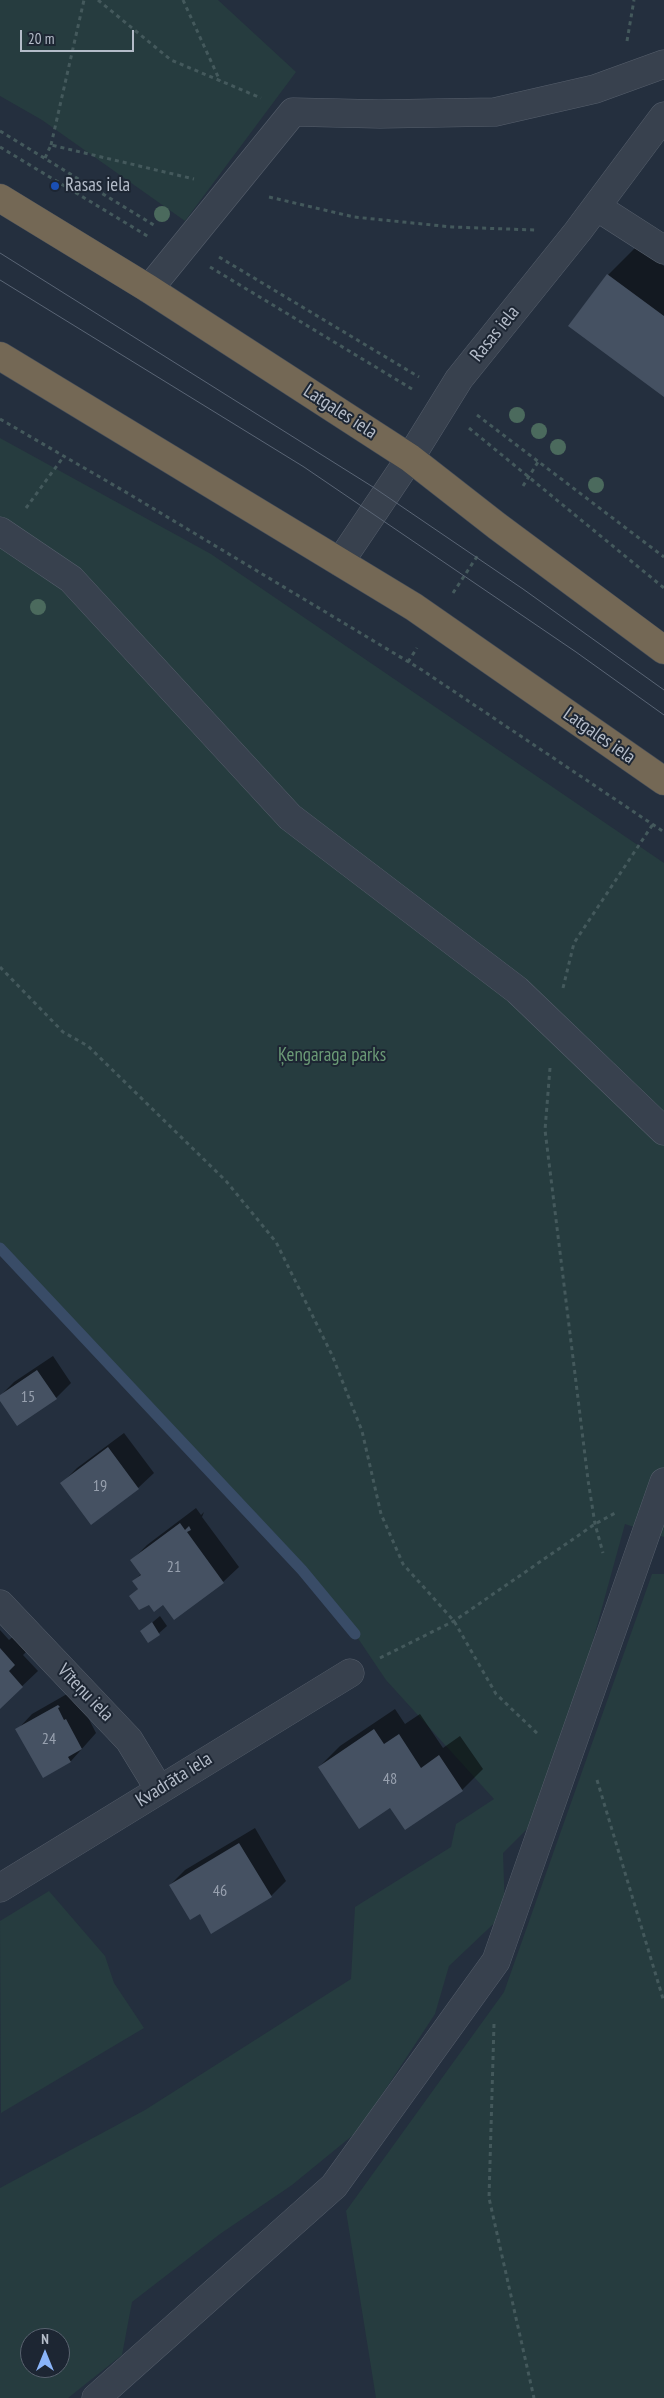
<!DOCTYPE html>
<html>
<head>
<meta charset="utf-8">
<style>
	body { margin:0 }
	#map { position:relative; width:664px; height:2398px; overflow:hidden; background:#242f3e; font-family:"PT Sans Narrow",sans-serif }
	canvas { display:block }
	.north { position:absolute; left:20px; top:2328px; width:50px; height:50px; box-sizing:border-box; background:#1d2633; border:1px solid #59626f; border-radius:50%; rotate:0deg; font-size:14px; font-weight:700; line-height:20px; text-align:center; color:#b4bcc9 }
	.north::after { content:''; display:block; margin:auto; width:18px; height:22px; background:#8ab4f8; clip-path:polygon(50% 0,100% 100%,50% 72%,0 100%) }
	.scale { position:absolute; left:20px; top:30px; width:114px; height:22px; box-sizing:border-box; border:2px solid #b4bcc9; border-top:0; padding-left:6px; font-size:15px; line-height:18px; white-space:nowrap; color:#b4bcc9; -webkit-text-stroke:4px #1d2633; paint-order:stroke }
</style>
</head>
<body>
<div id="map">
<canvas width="664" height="2398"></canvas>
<div class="north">N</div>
<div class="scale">20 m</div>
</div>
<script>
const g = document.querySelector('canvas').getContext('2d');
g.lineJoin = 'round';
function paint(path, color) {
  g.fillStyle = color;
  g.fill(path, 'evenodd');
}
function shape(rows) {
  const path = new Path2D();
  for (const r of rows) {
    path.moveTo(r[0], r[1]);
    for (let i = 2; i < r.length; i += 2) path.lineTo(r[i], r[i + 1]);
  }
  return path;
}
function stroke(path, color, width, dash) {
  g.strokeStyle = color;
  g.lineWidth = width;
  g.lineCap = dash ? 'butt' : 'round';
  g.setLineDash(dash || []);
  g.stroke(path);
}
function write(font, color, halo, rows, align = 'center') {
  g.font = font + ' "PT Sans Narrow",sans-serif';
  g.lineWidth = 4;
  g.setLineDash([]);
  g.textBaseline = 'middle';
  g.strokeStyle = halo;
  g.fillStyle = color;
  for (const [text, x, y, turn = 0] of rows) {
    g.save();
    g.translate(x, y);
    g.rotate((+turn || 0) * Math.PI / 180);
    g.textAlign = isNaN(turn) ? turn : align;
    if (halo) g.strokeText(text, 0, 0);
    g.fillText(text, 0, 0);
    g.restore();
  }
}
const green = shape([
	[0,0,218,0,296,72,185,221,42,120,0,96],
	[0,438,211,554,664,863,664,1537,625,1524,592,1644,598,1646,530,1826,503,1853,505,1913,449,1966,435,2014,358,2131,292,2185,220,2234,132,2302,122,2355,68,2398,0,2398,0,2188,145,2110,351,1979,355,1907,451,1847,456,1824,494,1799,386,1680,355,1634,302,1570,0,1248],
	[30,2338,60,2338,60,2368,30,2368],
	[652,1574,664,1574,664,2398,376,2398,346,2211,504,1992],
	[49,1891,105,1956,114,1983,144,2028,1,2113,0,1921]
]);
const shadow = shape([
	[637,246,664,266,664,396,608,275],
	[53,1356,71,1383,56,1398,0,1399,0,1396,14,1382],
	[124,1433,154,1473,138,1488,92,1523,62,1483,77,1468],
	[196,1508,201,1515,204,1512,202,1517,239,1567,223,1582,174,1618,163,1604,149,1603,130,1597,139,1588,134,1581,141,1574,132,1560,147,1545],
	[160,1616,167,1626,149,1642,141,1632],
	[0,1630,9,1640,16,1634,29,1649,23,1655,38,1671,0,1707],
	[74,1690,96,1733,71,1761,44,1776,17,1730,32,1714],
	[395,1709,405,1724,420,1714,443,1748,460,1736,483,1769,462,1790,391,1806,319,1767,340,1746],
	[255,1828,286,1881,271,1896,200,1913,170,1885,185,1870]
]);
const stream = shape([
	[0,1248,302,1570,355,1634]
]);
const building = shape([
	[607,274,664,316,664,397,568,326],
	[37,1370,57,1399,17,1426,0,1401,0,1395],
	[108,1447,139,1489,91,1525,60,1483],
	[180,1523,185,1530,189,1526,191,1530,187,1532,224,1583,174,1620,163,1605,154,1612,149,1605,139,1610,129,1596,138,1589,132,1581,141,1575,130,1560],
	[152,1622,160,1635,148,1643,140,1631],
	[0,1648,15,1665,9,1671,23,1687,0,1709],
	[58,1705,60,1707,58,1708,64,1720,66,1719,82,1749,68,1757,71,1762,43,1778,15,1729],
	[374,1729,384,1744,399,1734,421,1768,439,1755,463,1791,405,1830,390,1808,359,1829,318,1767],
	[239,1843,272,1897,211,1934,200,1914,190,1920,169,1885]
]);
const path = shape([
	[98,0,171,60,261,98],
	[183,0,220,81],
	[627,41,634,0],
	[0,131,157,227],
	[51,145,84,0],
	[0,147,149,237],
	[45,158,51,145,194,179],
	[269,197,354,217,452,227,535,230],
	[219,257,419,377],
	[210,267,412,389],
	[477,415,664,557],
	[0,419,129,494,422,670,664,832],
	[469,428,664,588],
	[523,486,538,462],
	[26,508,64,456],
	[453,593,478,555],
	[408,662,417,648],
	[0,967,63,1032,88,1046,226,1181,276,1242,332,1355,362,1431,381,1514,403,1564,454,1621,496,1694,539,1735],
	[563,988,574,943,653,824],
	[550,1068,545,1130,588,1480,595,1524,603,1553],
	[380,1658,454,1621,595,1524,617,1512],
	[597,1780,664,2002],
	[494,2024,489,2198,534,2398]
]);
const minor = shape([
	[597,207,664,250],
	[149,289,293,112,380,114,495,112,595,89,664,64],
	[0,531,71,579,290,817,517,990,664,1131],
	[340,562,410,458,459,379,578,231,664,116],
	[0,1604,129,1740,159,1789],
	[0,1888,350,1673],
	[96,2398,334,2186,496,1961,664,1482]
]);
const highway = shape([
	[0,198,149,289,410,458,497,526,664,650],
	[0,356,414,607,664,781]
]);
const tram = shape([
	[0,253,373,487,523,589,664,690],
	[0,280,304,467,576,652,664,715]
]);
const trees = [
	[162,214],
	[517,415],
	[539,431],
	[558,447],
	[596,485],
	[38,607]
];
const markers = [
	[55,186,5,"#1a4fb4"]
];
const numberNames = [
	["15",28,1397],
	["19",100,1486],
	["21",174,1567],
	["24",49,1739],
	["48",390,1779],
	["46",220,1891]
];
const poiNames = [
	["Rasas iela",65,186]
];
const streetNames = [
	["Rasas iela",495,334,-51],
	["Latgales iela",340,412,33],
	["Latgales iela",599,736,35],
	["Vīteņu iela",85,1693,46],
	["Kvadrāta iela",174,1780,-32]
];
const parkNames = [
	["Ķengaraga parks",332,1056]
];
paint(green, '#263c3f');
paint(shadow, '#0007');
stroke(stream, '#394c67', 11);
paint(building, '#455162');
stroke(minor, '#565f6c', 29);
stroke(highway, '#434c59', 29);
stroke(path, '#44595c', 3, [4, 4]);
stroke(minor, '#38414e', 28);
stroke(highway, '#746855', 28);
stroke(tram, '#5a6575', 1);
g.fillStyle = '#4b6a5d';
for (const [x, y] of trees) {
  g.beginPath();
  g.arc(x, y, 8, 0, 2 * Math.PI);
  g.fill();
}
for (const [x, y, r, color] of markers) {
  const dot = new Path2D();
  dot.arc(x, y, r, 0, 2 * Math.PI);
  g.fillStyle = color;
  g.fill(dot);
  stroke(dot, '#1d2633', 2);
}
write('16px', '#98a1af', null, numberNames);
write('19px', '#b4bcc9', '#1d2633', poiNames, 'left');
write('19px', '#b4bcc9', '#1d2633', streetNames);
write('19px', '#6b9a76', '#1d2633', parkNames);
</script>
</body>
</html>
